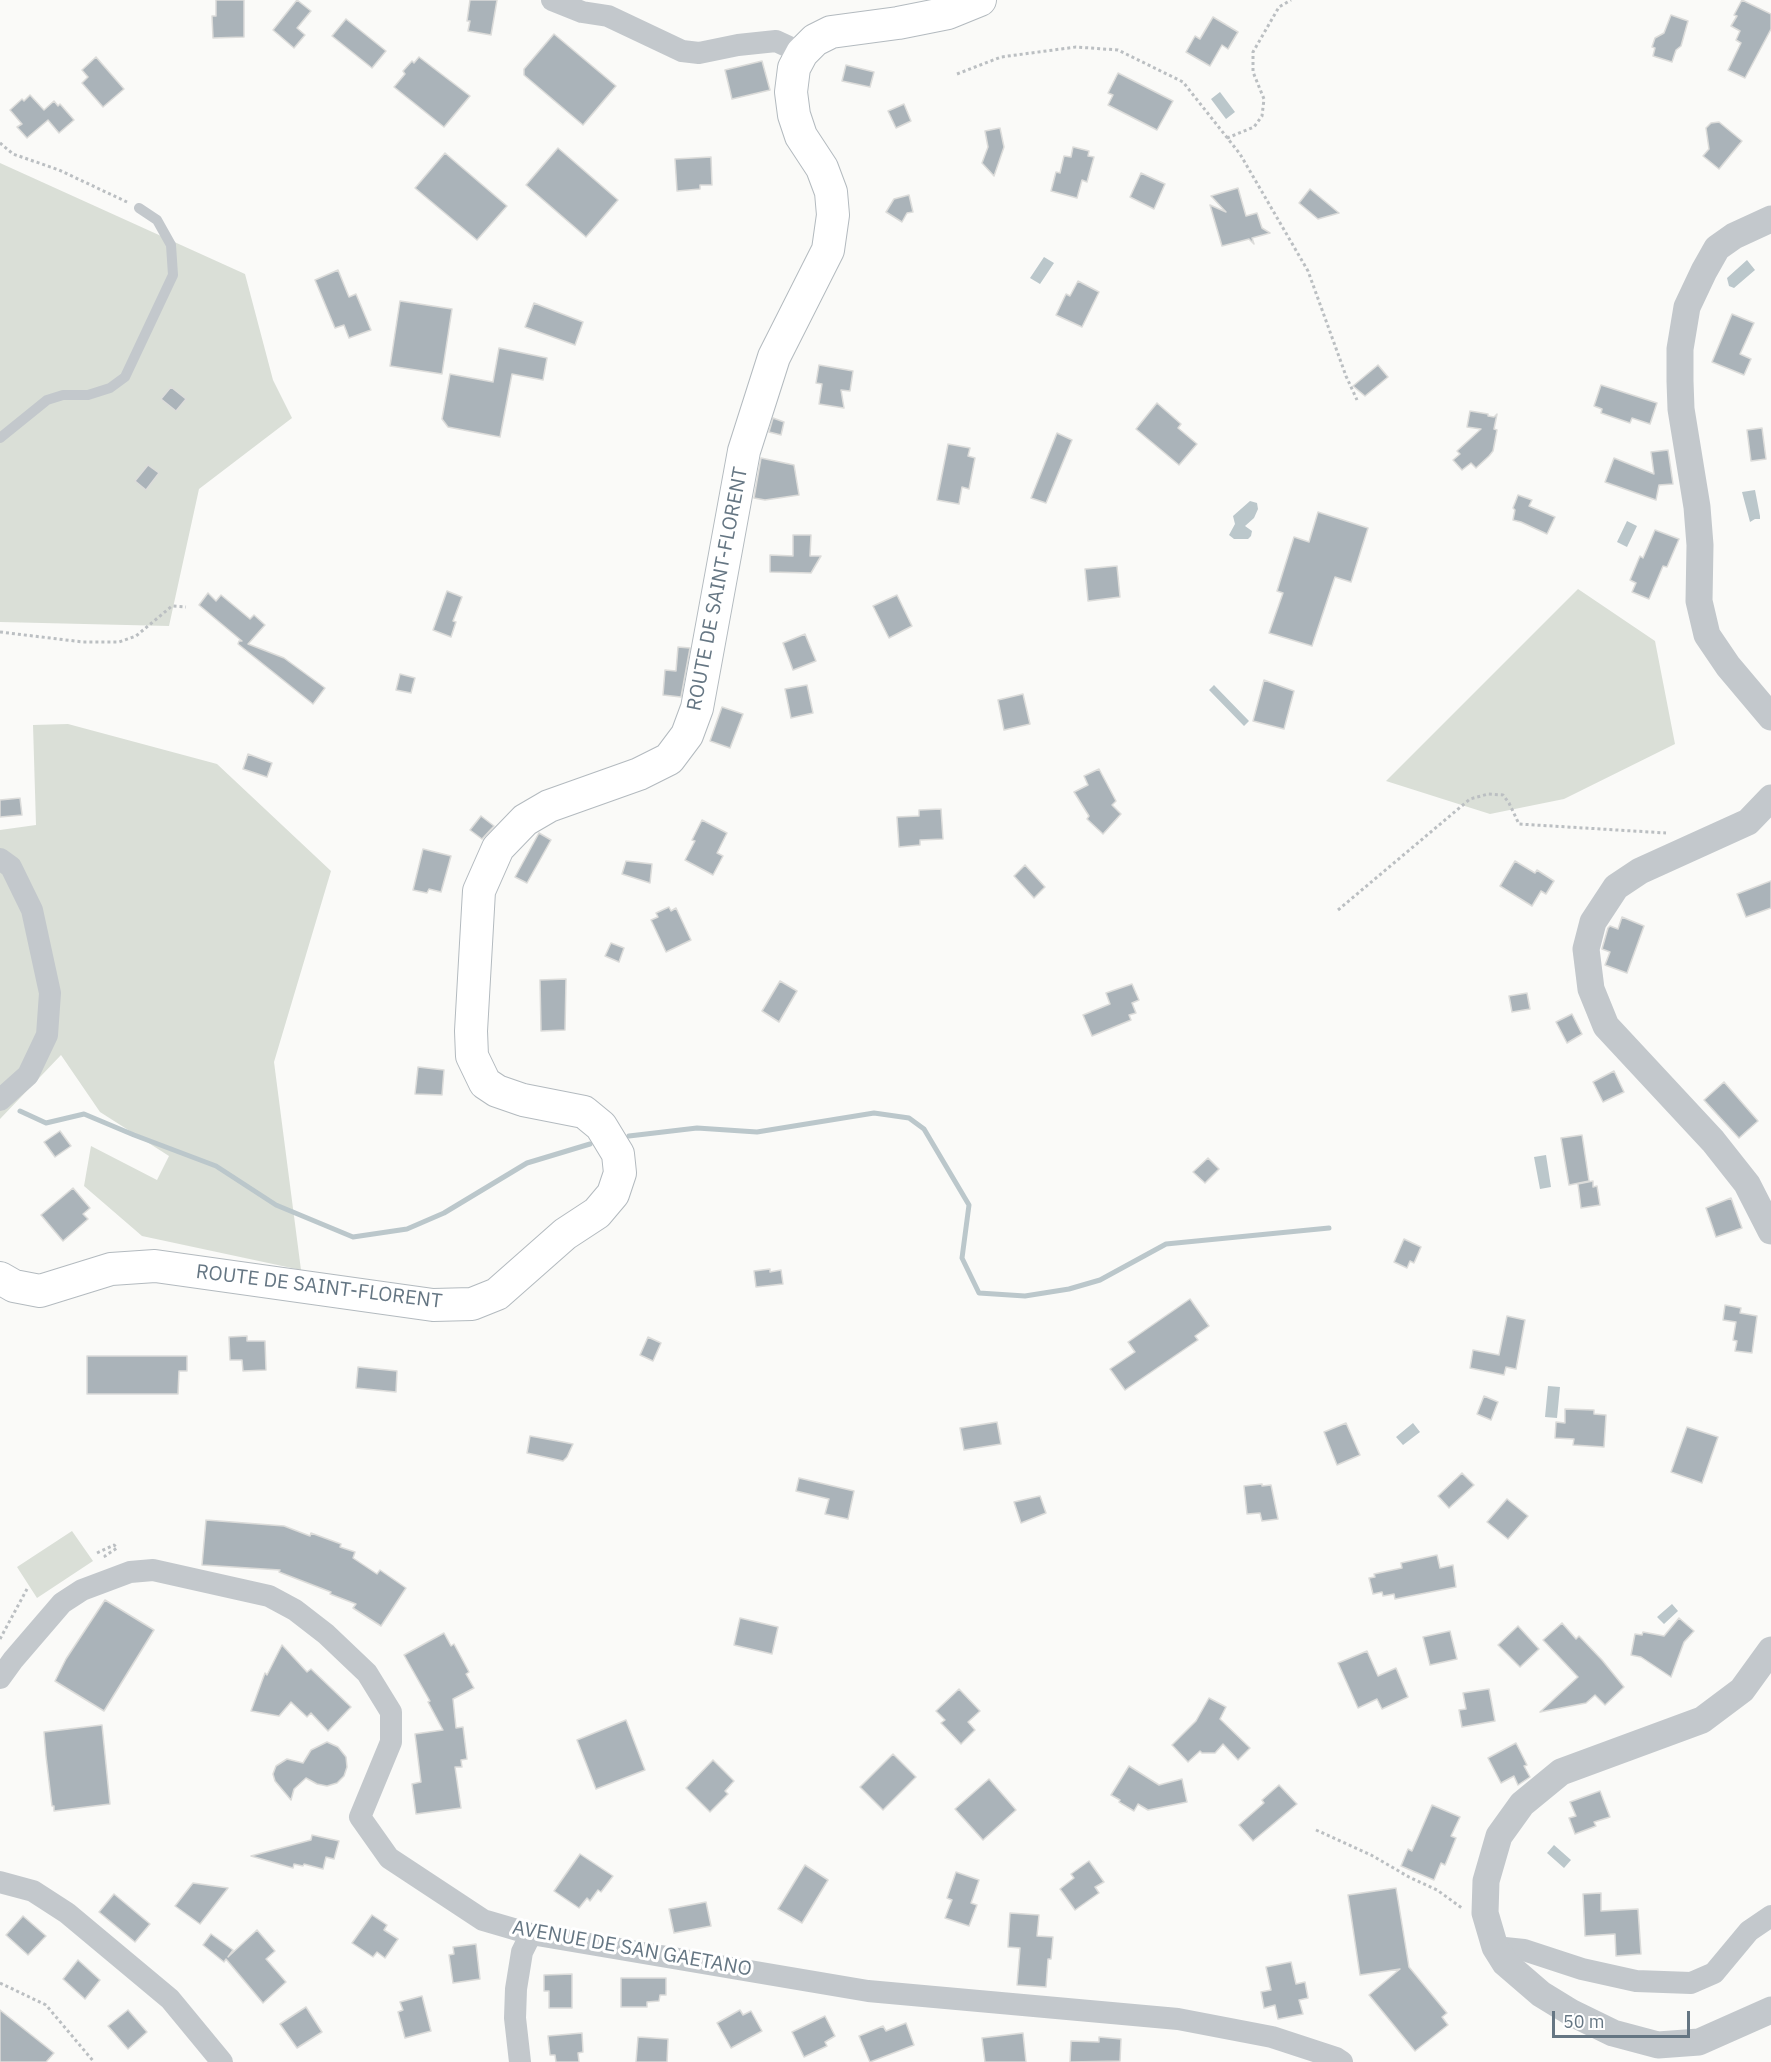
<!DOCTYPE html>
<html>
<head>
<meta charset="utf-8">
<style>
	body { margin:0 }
	#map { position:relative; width:1771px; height:2062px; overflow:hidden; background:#fafaf8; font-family:"IBM Plex Sans",sans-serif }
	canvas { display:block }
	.scale { position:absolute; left:1552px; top:2011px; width:138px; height:27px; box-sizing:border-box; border:3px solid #657683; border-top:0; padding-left:8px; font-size:18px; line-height:21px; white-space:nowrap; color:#657683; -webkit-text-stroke:4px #fff; paint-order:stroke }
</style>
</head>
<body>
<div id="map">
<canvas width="1771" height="2062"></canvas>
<div class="scale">50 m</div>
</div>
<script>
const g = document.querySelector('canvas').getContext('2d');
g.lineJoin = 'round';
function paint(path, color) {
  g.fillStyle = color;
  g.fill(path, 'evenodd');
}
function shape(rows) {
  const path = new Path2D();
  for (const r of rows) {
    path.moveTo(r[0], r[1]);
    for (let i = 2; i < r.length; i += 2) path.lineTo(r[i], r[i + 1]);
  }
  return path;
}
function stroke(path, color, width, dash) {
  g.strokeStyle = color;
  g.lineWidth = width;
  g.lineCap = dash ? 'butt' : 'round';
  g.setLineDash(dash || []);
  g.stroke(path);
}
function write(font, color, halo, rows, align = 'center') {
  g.font = font + ' "IBM Plex Sans",sans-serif';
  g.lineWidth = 6;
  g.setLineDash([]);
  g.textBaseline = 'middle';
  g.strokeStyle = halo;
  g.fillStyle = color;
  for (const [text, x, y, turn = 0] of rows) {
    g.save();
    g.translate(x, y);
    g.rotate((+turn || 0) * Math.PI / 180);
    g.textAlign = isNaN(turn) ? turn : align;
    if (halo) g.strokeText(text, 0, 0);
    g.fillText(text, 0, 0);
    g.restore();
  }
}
const green = shape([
	[0,163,245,274,273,380,292,418,199,489,169,626,0,622],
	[1578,589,1655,641,1675,744,1564,799,1490,814,1386,781],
	[68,724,217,764,331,871,274,1062,301,1270,142,1236,84,1186,91,1146,157,1180,169,1156,100,1112,61,1055,0,1119,0,830,36,825,33,725],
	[72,1531,93,1561,37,1598,17,1567]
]);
const water = shape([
	[1220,92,1235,112,1226,119,1211,99],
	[1044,257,1054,263,1040,284,1030,278],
	[1747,260,1755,270,1734,288,1729,286,1727,278],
	[1755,490,1760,516,1760,519,1755,519,1750,522,1742,492],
	[1250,501,1257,503,1258,509,1254,518,1245,526,1252,531,1251,536,1248,539,1234,539,1229,535,1235,524,1233,516],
	[1627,521,1637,526,1627,547,1617,542],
	[1214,685,1249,721,1244,726,1209,690],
	[1546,1155,1551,1187,1540,1189,1534,1157],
	[1548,1386,1560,1387,1557,1418,1545,1417],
	[1413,1423,1420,1432,1403,1445,1396,1437],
	[1672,1604,1678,1611,1664,1624,1657,1617],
	[1554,1845,1571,1860,1564,1868,1547,1853]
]);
const stream = shape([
	[20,1111,46,1123,84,1114,134,1135,216,1166,276,1205,353,1237,407,1229,444,1213,527,1163,590,1144],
	[629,1136,697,1128,757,1132,874,1113,909,1118,924,1129,969,1205,962,1258,979,1293,1025,1296,1069,1289,1100,1280,1166,1244,1329,1228]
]);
const building = shape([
	[216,0,244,0,244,37,213,38,212,16,216,16,216,0],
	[297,0,311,11,297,28,305,35,294,48,273,30,297,0],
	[470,0,497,0,491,35,468,31,470,21,467,21,470,0],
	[1742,0,1771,14,1771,29,1745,78,1728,70,1741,43,1736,40,1740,31,1731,26,1737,16,1734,15,1742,0],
	[1671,15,1688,21,1681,46,1676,50,1672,62,1653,56,1655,48,1652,47,1655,38,1664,33,1671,15],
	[1213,17,1238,32,1228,49,1222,45,1210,66,1186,52,1195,36,1200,39,1213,17],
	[346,19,386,51,372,68,332,36,346,19],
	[554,34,616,86,583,125,524,75,524,69,554,34],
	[96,57,124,89,103,107,82,83,88,77,82,70,96,57],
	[419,57,470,96,444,127,394,87,405,74,403,71,412,61,414,63,419,57],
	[762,61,770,90,732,99,725,70,762,61],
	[846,65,874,72,870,87,842,81,846,65],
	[1118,73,1173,101,1157,130,1108,105,1113,95,1108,93,1118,73],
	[30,95,44,110,54,101,58,106,60,104,74,120,59,133,48,120,27,138,17,127,22,124,10,110,22,99,24,101,30,95],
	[904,104,911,121,896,128,888,111,904,104],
	[1719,122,1742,141,1719,169,1703,156,1709,149,1706,128,1711,123,1719,122],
	[1000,128,1004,147,994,176,982,163,988,147,985,131,1000,128],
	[1073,147,1089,151,1088,156,1094,157,1087,182,1082,180,1077,198,1051,191,1056,172,1060,173,1064,156,1071,157,1073,147],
	[558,148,618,200,586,237,526,185,558,148],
	[445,153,507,206,477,240,415,188,445,153],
	[711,157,712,185,700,185,700,189,677,191,675,159,711,157],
	[1141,173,1165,184,1154,209,1130,197,1141,173],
	[1238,188,1246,216,1257,213,1262,228,1270,233,1252,238,1254,244,1249,239,1222,246,1210,205,1226,212,1211,196,1238,188],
	[1310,189,1339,213,1318,219,1299,203,1310,189],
	[909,195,913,212,907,213,902,222,886,212,894,199,909,195],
	[338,270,349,297,356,294,371,330,349,338,344,325,335,328,315,280,338,270],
	[1078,281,1099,292,1082,327,1056,315,1066,294,1070,296,1078,281],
	[400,301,452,309,442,374,390,366,400,301],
	[534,303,583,322,575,345,525,327,534,303],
	[1732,314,1754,323,1740,354,1751,359,1744,375,1712,362,1732,314],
	[499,348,547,358,543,380,512,374,500,437,448,427,442,419,450,374,493,382,499,348],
	[819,365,853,371,850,391,841,390,844,408,819,404,822,384,816,383,819,365],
	[1378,365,1388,377,1365,396,1353,386,1378,365],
	[1601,385,1657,403,1650,424,1632,418,1630,423,1601,413,1602,409,1594,406,1601,385],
	[171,387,186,399,176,411,161,399,171,387],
	[1157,403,1181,424,1178,428,1197,444,1179,465,1136,429,1157,403],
	[1470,411,1488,414,1488,416,1494,417,1497,414,1494,429,1497,430,1493,451,1489,456,1476,468,1471,463,1462,470,1453,460,1460,454,1457,451,1481,429,1467,427,1470,411],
	[773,418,784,422,781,435,769,432,773,418],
	[1762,428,1766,459,1751,461,1747,430,1762,428],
	[1057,433,1072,440,1046,503,1031,498,1057,433],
	[948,444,970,448,968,456,975,458,969,489,962,487,959,504,937,500,948,444],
	[1668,450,1673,484,1659,485,1656,500,1605,482,1614,458,1654,474,1651,452,1668,450],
	[761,458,794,465,799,495,765,500,754,498,761,458],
	[148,465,159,473,146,490,135,481,148,465],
	[1518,495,1532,500,1529,506,1555,517,1547,534,1521,522,1513,520,1515,510,1513,508,1518,495],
	[1318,512,1368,528,1351,582,1335,577,1312,646,1269,633,1283,593,1277,591,1294,537,1309,542,1318,512],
	[1655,530,1679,539,1667,567,1663,566,1649,599,1632,592,1636,583,1630,580,1640,556,1643,558,1655,530],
	[793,535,811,535,810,556,821,556,811,573,770,572,770,555,793,556,793,535],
	[1117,566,1120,597,1088,601,1085,569,1117,566],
	[447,591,462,597,453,621,456,622,451,637,433,630,447,591],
	[208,593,216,601,221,595,250,619,254,615,265,625,248,644,284,658,325,688,313,704,238,644,239,641,242,641,199,605,208,593],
	[897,595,912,626,889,638,873,606,897,595],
	[805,634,816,661,793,670,783,643,805,634],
	[678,647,690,648,681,697,663,695,665,670,676,671,678,647],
	[400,674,415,678,411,693,396,690,400,674],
	[1264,680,1294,691,1284,729,1253,721,1264,680],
	[807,685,813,713,791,718,785,689,807,685],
	[1023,694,1030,724,1004,730,998,700,1023,694],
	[722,707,743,714,730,748,710,741,722,707],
	[248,754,272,763,267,777,243,769,248,754],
	[1099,769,1116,801,1112,805,1121,814,1103,834,1087,819,1089,816,1074,792,1088,785,1084,776,1099,769],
	[20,798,22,815,0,817,0,800,20,798],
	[941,809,943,839,920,840,920,845,899,847,897,817,919,816,919,810,941,809],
	[481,816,494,826,482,839,470,830,481,816],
	[702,820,727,833,717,853,723,856,713,875,685,860,695,841,692,840,702,820],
	[539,833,551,840,527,883,515,877,539,833],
	[423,849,451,856,441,892,429,889,427,893,413,890,423,849],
	[626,861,652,864,650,883,622,874,626,861],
	[1515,861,1535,873,1537,870,1554,881,1546,894,1541,891,1532,906,1500,886,1515,861],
	[1025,865,1045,887,1034,898,1014,876,1025,865],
	[1771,881,1771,908,1746,917,1737,894,1771,881],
	[669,907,671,911,676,908,691,940,666,952,651,920,658,917,656,913,669,907],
	[1622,917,1644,926,1627,973,1605,965,1610,952,1602,949,1608,928,1610,926,1618,929,1622,917],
	[611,943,624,948,619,962,605,956,611,943],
	[566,979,565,1030,541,1031,540,980,566,979],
	[780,981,797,991,779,1022,762,1011,780,981],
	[1132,984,1139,1000,1132,1003,1136,1013,1129,1015,1131,1020,1092,1036,1083,1015,1110,1004,1106,993,1132,984],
	[1527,993,1530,1009,1512,1012,1509,996,1527,993],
	[1572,1014,1582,1034,1567,1043,1556,1022,1572,1014],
	[418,1067,444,1070,442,1095,415,1094,418,1067],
	[1614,1071,1624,1092,1603,1102,1593,1082,1614,1071],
	[1724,1082,1758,1121,1739,1138,1704,1100,1724,1082],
	[60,1131,71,1146,55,1157,44,1142,60,1131],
	[1582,1135,1589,1181,1569,1185,1561,1138,1582,1135],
	[1208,1158,1219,1169,1205,1183,1193,1172,1208,1158],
	[1593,1181,1593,1187,1597,1186,1600,1205,1581,1208,1578,1184,1593,1181],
	[73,1188,90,1208,83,1214,88,1219,63,1241,41,1215,73,1188],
	[1731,1198,1742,1228,1716,1237,1706,1208,1731,1198],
	[1404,1239,1421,1247,1414,1263,1410,1261,1407,1268,1394,1262,1404,1239],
	[770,1269,770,1272,781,1270,783,1284,756,1287,754,1271,770,1269],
	[1190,1299,1209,1326,1195,1336,1198,1340,1125,1390,1110,1369,1135,1352,1128,1342,1190,1299],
	[1725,1305,1741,1308,1740,1313,1757,1316,1752,1353,1735,1351,1737,1341,1733,1340,1736,1322,1723,1320,1725,1305],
	[1507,1316,1525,1320,1516,1369,1506,1367,1504,1375,1470,1368,1473,1350,1499,1355,1507,1316],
	[247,1336,247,1341,265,1341,266,1370,243,1371,242,1360,230,1360,229,1337,247,1336],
	[648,1337,661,1343,653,1361,640,1355,648,1337],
	[87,1356,187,1356,187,1371,179,1371,178,1394,87,1394,87,1356],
	[358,1367,397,1371,396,1392,356,1388,358,1367],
	[1484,1396,1498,1402,1491,1420,1477,1414,1484,1396],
	[1565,1409,1594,1410,1594,1414,1606,1415,1604,1447,1573,1445,1574,1439,1555,1438,1556,1422,1565,1423,1565,1409],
	[997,1422,1001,1444,964,1450,960,1428,997,1422],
	[1346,1423,1360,1455,1337,1465,1324,1432,1346,1423],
	[1687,1427,1718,1437,1702,1483,1671,1472,1687,1427],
	[530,1436,563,1442,573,1444,567,1457,563,1461,527,1453,530,1436],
	[1462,1473,1474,1485,1449,1508,1438,1496,1462,1473],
	[799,1478,854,1491,848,1519,825,1514,829,1499,796,1491,799,1478],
	[1262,1484,1262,1486,1271,1485,1278,1519,1262,1521,1260,1513,1247,1514,1244,1486,1262,1484],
	[1040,1496,1046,1513,1021,1523,1014,1502,1040,1496],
	[1507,1499,1528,1516,1508,1539,1487,1522,1507,1499],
	[206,1520,284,1526,310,1536,311,1533,341,1544,340,1547,355,1552,353,1558,377,1574,380,1570,406,1588,381,1626,353,1608,356,1604,330,1594,331,1592,279,1572,280,1570,202,1565,206,1520],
	[1437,1555,1440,1568,1453,1565,1456,1587,1395,1599,1394,1594,1383,1596,1382,1592,1373,1594,1369,1578,1375,1577,1374,1574,1402,1568,1401,1563,1437,1555],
	[105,1600,154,1630,104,1711,55,1681,66,1659,105,1600],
	[740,1618,778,1627,772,1654,734,1645,740,1618],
	[1679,1618,1694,1631,1684,1642,1671,1677,1641,1657,1631,1655,1635,1634,1642,1635,1643,1632,1664,1636,1679,1618],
	[1562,1623,1576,1639,1579,1636,1602,1660,1624,1687,1605,1705,1595,1695,1586,1703,1540,1712,1578,1677,1543,1640,1562,1623],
	[1518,1626,1539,1649,1520,1667,1498,1645,1518,1626],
	[1450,1631,1457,1659,1430,1665,1423,1637,1450,1631],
	[444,1633,451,1646,454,1644,469,1672,466,1674,474,1688,453,1699,456,1728,463,1727,467,1759,461,1760,462,1767,455,1767,461,1808,416,1814,412,1784,421,1782,415,1734,443,1730,428,1702,430,1701,404,1655,444,1633],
	[282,1645,307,1672,311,1669,351,1707,328,1731,311,1713,307,1717,291,1702,279,1716,251,1711,265,1673,267,1675,282,1645],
	[1367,1651,1378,1676,1396,1668,1408,1697,1382,1709,1377,1699,1358,1708,1338,1663,1367,1651],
	[959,1689,980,1711,968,1722,975,1730,961,1744,941,1723,945,1720,936,1711,959,1689],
	[1489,1689,1495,1721,1462,1727,1459,1710,1466,1709,1463,1693,1489,1689],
	[1209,1698,1226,1707,1220,1719,1250,1748,1238,1760,1223,1744,1215,1753,1202,1753,1200,1751,1188,1762,1172,1745,1196,1721,1209,1698],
	[626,1720,645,1770,596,1789,577,1740,626,1720],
	[102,1725,110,1804,54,1811,54,1806,52,1806,46,1756,44,1732,102,1725],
	[327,1742,338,1747,346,1757,347,1767,344,1776,337,1783,327,1786,317,1784,306,1778,294,1789,291,1800,275,1781,273,1774,276,1766,287,1759,303,1763,311,1750,327,1742],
	[1516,1743,1527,1765,1524,1766,1530,1777,1518,1785,1514,1776,1501,1783,1488,1758,1516,1743],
	[893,1754,916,1777,883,1810,860,1787,893,1754],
	[713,1760,734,1781,725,1791,728,1794,710,1812,686,1788,713,1760],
	[1129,1766,1159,1785,1182,1779,1187,1802,1148,1810,1138,1804,1134,1811,1119,1802,1120,1800,1111,1795,1129,1766],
	[989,1779,1016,1810,983,1840,955,1809,989,1779],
	[1279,1785,1297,1804,1253,1841,1239,1825,1264,1803,1262,1800,1279,1785],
	[1600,1791,1610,1817,1594,1822,1596,1826,1575,1834,1569,1818,1576,1816,1570,1802,1600,1791],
	[1432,1805,1460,1817,1451,1836,1456,1838,1445,1865,1441,1863,1434,1880,1401,1866,1408,1849,1412,1851,1432,1805],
	[312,1835,339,1841,334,1859,326,1857,323,1869,304,1864,303,1866,294,1864,293,1868,251,1856,311,1840,312,1835],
	[580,1854,613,1876,601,1892,598,1890,590,1901,587,1898,579,1908,554,1891,580,1854],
	[1089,1861,1104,1882,1095,1887,1099,1893,1075,1910,1060,1889,1074,1878,1071,1874,1089,1861],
	[805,1865,828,1880,802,1923,778,1909,805,1865],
	[956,1872,979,1880,971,1903,977,1905,969,1926,945,1918,952,1900,947,1898,956,1872],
	[193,1883,228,1888,200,1924,175,1906,193,1883],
	[1396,1888,1409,1967,1447,2013,1442,2017,1448,2025,1415,2051,1369,1995,1400,1969,1360,1975,1348,1895,1396,1888],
	[1601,1893,1601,1911,1638,1909,1641,1954,1616,1956,1615,1934,1585,1936,1583,1894,1601,1893],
	[114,1894,150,1924,135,1942,99,1912,114,1894],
	[706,1902,711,1926,674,1933,669,1909,706,1902],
	[1010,1913,1039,1915,1037,1936,1053,1937,1051,1959,1048,1959,1046,1987,1017,1985,1020,1948,1008,1947,1010,1913],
	[372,1915,387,1925,384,1930,398,1939,385,1958,377,1952,373,1957,352,1943,372,1915],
	[23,1916,46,1936,28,1955,6,1935,23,1916],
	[257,1930,275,1951,266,1959,286,1982,263,2003,226,1959,224,1962,203,1945,211,1934,233,1950,228,1957,257,1930],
	[476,1944,480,1979,453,1983,449,1955,454,1954,453,1947,476,1944],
	[78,1960,100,1980,85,1999,63,1979,78,1960],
	[1291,1962,1296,1984,1305,1982,1308,1998,1299,2000,1303,2014,1278,2019,1275,2005,1264,2008,1261,1992,1271,1990,1266,1967,1291,1962],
	[572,1974,572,2008,549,2008,549,1991,544,1991,544,1975,572,1974],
	[621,1978,666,1978,666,1995,660,1995,659,2001,647,2002,647,2007,621,2007,621,1978],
	[422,1996,431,2031,405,2038,398,2012,403,2010,400,2002,422,1996],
	[306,2007,322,2032,297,2048,280,2024,306,2007],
	[0,2010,54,2053,46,2062,0,2062,0,2010],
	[128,2010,147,2032,128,2049,108,2026,128,2010],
	[740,2010,743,2015,751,2011,762,2031,731,2048,717,2023,740,2010],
	[825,2016,835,2036,825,2042,827,2046,804,2057,792,2032,825,2016],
	[906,2023,914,2045,870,2062,859,2036,883,2026,886,2031,906,2023],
	[582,2033,583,2052,578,2053,579,2062,556,2062,555,2055,550,2055,548,2036,582,2033],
	[1023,2033,1026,2062,985,2062,982,2038,1023,2033],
	[638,2037,668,2039,667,2062,636,2062,638,2037],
	[1099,2037,1121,2039,1120,2061,1070,2062,1071,2041,1099,2042,1099,2037]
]);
const path = shape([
	[957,74,1001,57,1076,47,1118,50,1183,82,1240,154,1308,271,1346,376,1357,400],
	[1227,138,1254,127,1262,116,1264,99,1253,72,1253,52,1279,7,1291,0],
	[0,143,13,154,59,170,127,202],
	[0,632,83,642,119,642,136,636,172,606,186,607],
	[1338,910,1470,799,1488,794,1503,795,1509,803,1519,824,1666,833],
	[97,1553,114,1545,117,1548,105,1556,107,1560],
	[0,1639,27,1589],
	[1316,1830,1371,1855,1409,1877,1437,1890,1462,1908],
	[0,1983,46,2005,94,2062]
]);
const service = shape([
	[0,438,47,400,63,395,88,395,110,388,125,377,173,275,171,245,157,220,139,208]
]);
const minor = shape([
	[552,0,582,12,608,16,682,51,699,53,738,45,776,41,802,53],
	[0,859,11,867,32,910,50,993,47,1035,28,1075,0,1100],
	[0,1678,13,1660,62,1603,82,1590,130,1572,153,1570,269,1596,295,1610,326,1634,367,1673,391,1712,391,1742,360,1817,389,1858,483,1920,531,1934,868,1991,1178,2019,1272,2037,1336,2058,1342,2062],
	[0,1882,33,1891,67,1913,170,1999,222,2062],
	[1495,1947,1524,1950,1582,1969,1636,1981,1691,1983,1714,1973,1749,1931,1771,1916],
	[520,2062,515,2018,516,1989,522,1952,531,1934]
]);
const tertiary = shape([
	[1771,219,1734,236,1717,248,1704,271,1687,307,1680,349,1680,381,1681,409,1697,507,1700,545,1699,601,1707,635,1728,666,1771,717],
	[1771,798,1748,822,1640,871,1616,887,1593,922,1586,949,1591,989,1606,1026,1713,1141,1747,1184,1771,1231],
	[1771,1650,1742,1690,1702,1720,1561,1772,1522,1804,1499,1836,1486,1881,1485,1913,1495,1947,1505,1963,1541,1994,1572,2013,1613,2033,1658,2045,1699,2042,1771,2010]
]);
const secondary = shape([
	[0,1278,14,1286,40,1291,111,1269,155,1266,433,1305,472,1304,497,1294,565,1234,597,1213,613,1194,620,1173,618,1154,601,1126,584,1112,523,1100,497,1091,485,1083,472,1056,471,1031,479,891,498,848,525,820,549,806,639,774,669,759,687,735,697,708,744,451,774,357,828,250,833,215,831,192,822,168,801,136,794,115,791,92,794,68,802,53,815,40,831,32,898,23,948,13,980,0]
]);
const streetNames = [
	["ROUTE DE SAINT-FLORENT",718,589,-79],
	["ROUTE DE SAINT-FLORENT",319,1287,7],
	["AVENUE DE SAN GAETANO",632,1949,10]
];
paint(green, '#dadfd7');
paint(water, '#bbc7cb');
stroke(stream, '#bbc7cb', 5);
paint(building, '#aab3b9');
stroke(building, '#dcdcda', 1.5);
stroke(secondary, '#b3babf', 34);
stroke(path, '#bbbfc2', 3, [3, 3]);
stroke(service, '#c3c8cc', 10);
stroke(minor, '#c3c8cc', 22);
stroke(tertiary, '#c3c8cc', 27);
stroke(secondary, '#fff', 32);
write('20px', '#657683', '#fff', streetNames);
</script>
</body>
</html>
